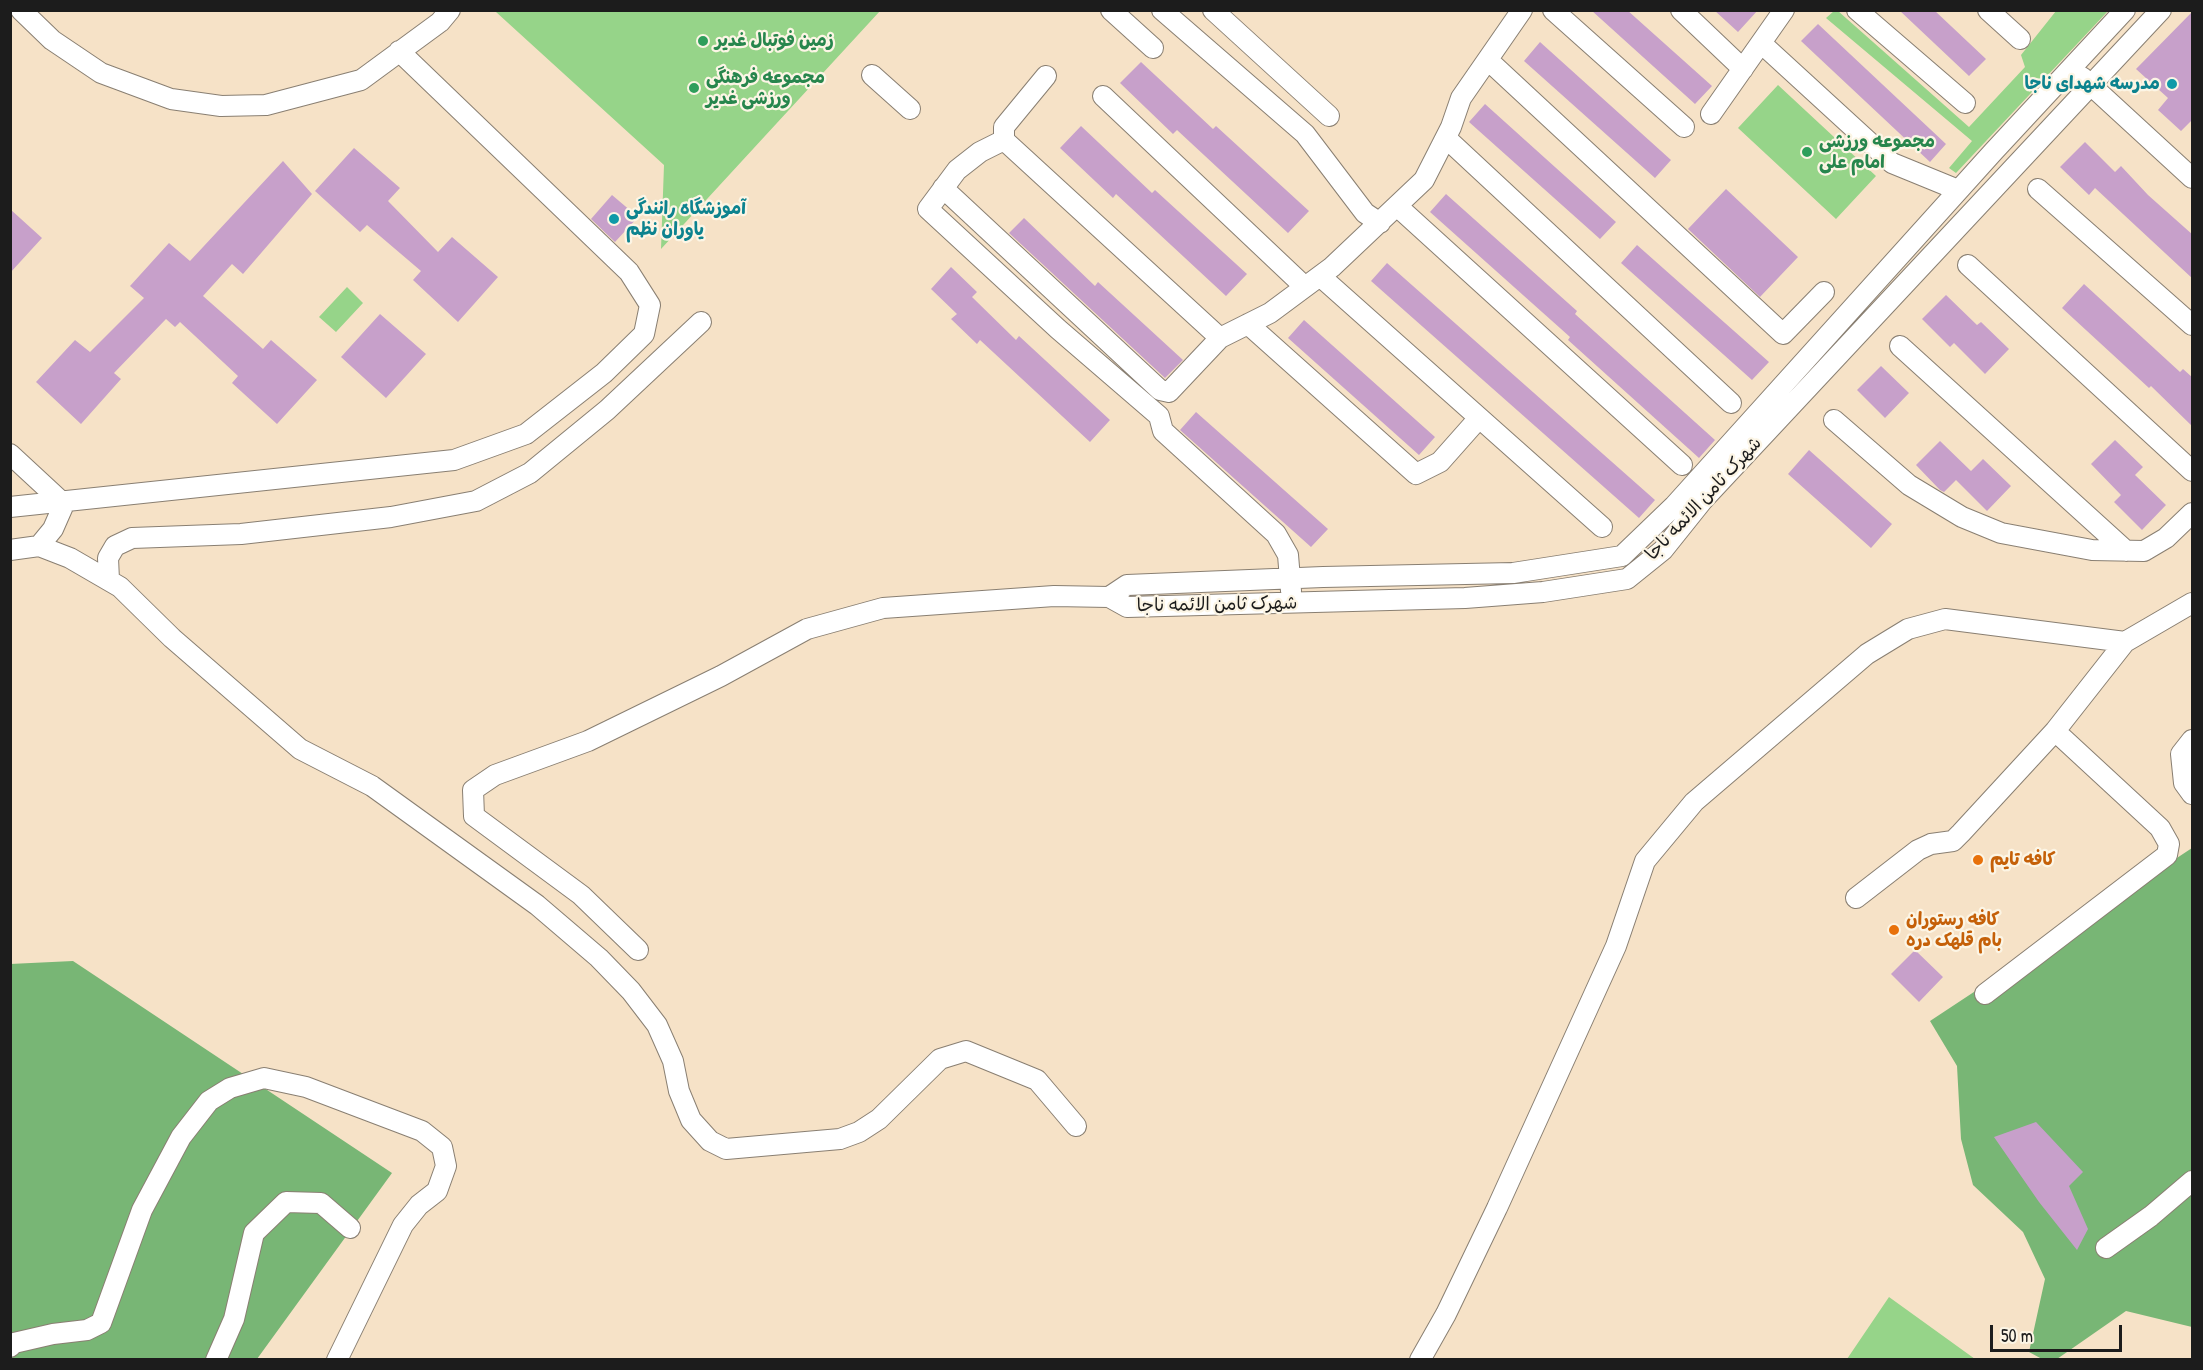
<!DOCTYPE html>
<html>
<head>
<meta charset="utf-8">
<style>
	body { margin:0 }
	#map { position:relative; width:2203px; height:1370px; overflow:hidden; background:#f6e2c7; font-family:"Patrick Hand",sans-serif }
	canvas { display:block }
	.frame { position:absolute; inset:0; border:12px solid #1c1c1c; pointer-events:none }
	.scale { position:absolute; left:1990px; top:1325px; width:132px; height:27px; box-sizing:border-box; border:3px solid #1c1c1c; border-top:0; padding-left:8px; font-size:18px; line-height:21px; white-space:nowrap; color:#1c1c1c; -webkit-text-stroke:4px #fcf5e5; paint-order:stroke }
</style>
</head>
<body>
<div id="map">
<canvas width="2203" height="1370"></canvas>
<div class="frame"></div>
<div class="scale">50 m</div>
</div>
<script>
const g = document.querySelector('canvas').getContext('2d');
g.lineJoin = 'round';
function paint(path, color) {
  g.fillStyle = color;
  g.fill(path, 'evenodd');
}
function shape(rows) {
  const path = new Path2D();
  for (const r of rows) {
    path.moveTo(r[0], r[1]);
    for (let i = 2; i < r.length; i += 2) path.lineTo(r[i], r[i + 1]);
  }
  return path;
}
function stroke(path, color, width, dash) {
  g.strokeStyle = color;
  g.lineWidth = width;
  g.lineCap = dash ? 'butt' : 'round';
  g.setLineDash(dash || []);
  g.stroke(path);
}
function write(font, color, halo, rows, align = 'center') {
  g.font = font + ' "Patrick Hand","Playpen Sans Arabic",sans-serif';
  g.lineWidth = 4.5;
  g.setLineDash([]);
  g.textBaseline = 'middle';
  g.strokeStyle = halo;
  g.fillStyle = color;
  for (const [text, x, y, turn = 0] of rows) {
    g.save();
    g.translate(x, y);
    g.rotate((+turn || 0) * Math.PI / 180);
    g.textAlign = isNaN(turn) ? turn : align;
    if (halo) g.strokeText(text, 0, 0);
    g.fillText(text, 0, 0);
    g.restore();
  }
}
const green = shape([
	[498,10,880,10,880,11,661,249,664,165,496,12],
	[1834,11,1838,11,1969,127,2025,67,2021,55,2056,11,2108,11,1956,173,1949,168,1972,141,1826,18],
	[1778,85,1876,176,1836,219,1738,128],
	[347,287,363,303,336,332,319,317],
	[1889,1297,1975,1359,1847,1359]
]);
const forest = shape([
	[2192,848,2192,1327,2126,1311,2057,1359,2042,1359,2029,1352,2045,1279,2023,1232,1973,1185,1961,1139,1957,1066,1930,1021],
	[73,961,392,1173,257,1359,11,1359,10,964]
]);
const building = shape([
	[1591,10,1627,10,1712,86,1695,104],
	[1714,10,1758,10,1738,32],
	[1899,10,1934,10,1986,59,1969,76],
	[2193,11,2193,119,2181,131,2158,110,2168,98,2136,69],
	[1818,24,1946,144,1930,162,1801,41],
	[1540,42,1671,160,1655,178,1524,61],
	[1141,62,1213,129,1216,126,1309,211,1288,233,1177,130,1173,134,1120,83],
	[1485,104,1616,222,1600,239,1469,122],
	[1081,126,1152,193,1155,190,1247,274,1226,296,1116,194,1113,198,1060,148],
	[2085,142,2115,172,2121,166,2148,195,2193,235,2193,279,2095,188,2089,195,2060,167],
	[354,148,400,188,388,201,438,252,452,237,498,277,458,322,413,280,421,271,367,225,360,232,315,191],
	[283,161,312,194,243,274,232,264,203,296,263,349,271,340,317,380,277,424,232,383,238,376,180,322,175,327,166,319,114,373,121,379,81,424,36,382,75,340,90,352,144,298,130,286,169,243,190,261],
	[1726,189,1798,257,1760,297,1688,229],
	[1446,194,1577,311,1575,314,1715,440,1699,458,1568,340,1570,337,1430,212],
	[612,195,638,217,615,242,591,219],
	[10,209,42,238,10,273],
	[1024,218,1095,286,1098,282,1183,360,1165,378,1009,233],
	[1637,245,1769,362,1752,380,1621,263],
	[1387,263,1655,500,1639,518,1371,281],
	[951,267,977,292,972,297,1016,340,1019,336,1110,420,1090,442,980,340,977,344,951,319,957,314,931,289],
	[2084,284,2180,372,2183,369,2193,378,2193,427,2151,386,2149,388,2062,308],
	[1946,295,1977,325,1981,322,2009,349,1985,374,1954,343,1950,347,1922,319],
	[380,314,426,354,386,398,341,357],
	[1304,320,1435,437,1419,455,1288,338],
	[1881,366,1909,393,1885,418,1857,390],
	[1196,412,1328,529,1311,547,1180,430],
	[2115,440,2143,467,2135,475,2166,505,2142,530,2114,502,2121,495,2091,464],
	[1940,441,1971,471,1983,459,2011,486,1987,511,1956,480,1944,492,1940,490,1916,465],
	[1809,450,1892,524,1871,548,1788,474],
	[1915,950,1943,977,1919,1002,1891,974],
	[2036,1122,2083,1172,2069,1186,2088,1229,2077,1250,2039,1202,1994,1137]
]);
const minor = shape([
	[21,10,52,40,101,73,171,99,221,106,266,105,361,80,440,22,450,10],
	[1111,10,1153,48],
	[1162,10,1305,134,1365,213,1380,223],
	[1213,10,1329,116],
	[1553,10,1684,127],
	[1681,10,1743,69],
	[1857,10,1965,103],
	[1988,10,2020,39],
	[2125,10,1994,151,1674,506,1622,556,1513,573,1323,577,1127,585,1109,597,1127,607,1465,598,1543,592,1627,579,1663,550,1703,500,2161,10],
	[1761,43,1892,163,1958,190],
	[1489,61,1783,334,1824,292],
	[872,75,910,109],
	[2082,77,2192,178],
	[1103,96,1305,287],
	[1711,114,1784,10],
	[1446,138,1731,403],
	[1004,140,980,152,957,170,928,209,1058,329,1159,416,1163,431,1276,534,1288,555,1291,591],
	[1004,140,1220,338],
	[1004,140,1004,127,1046,76],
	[943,188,1160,390,1169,392,1220,338,1270,313,1332,267,1424,180,1451,127,1461,98,1522,10],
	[2038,189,2192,325],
	[1397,206,1682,465],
	[1968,265,2192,471],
	[1320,276,1602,527],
	[1248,324,1416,474,1440,462,1479,418],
	[1900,346,2126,551],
	[1834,420,1909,485,1962,517,2001,533,2092,550,2144,551,2166,538,2192,513],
	[10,454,64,504,53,529,39,546,10,550],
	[10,507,454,460,526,434,604,373,644,334,650,305,629,272,399,51],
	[39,546,70,558,120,587,172,638,300,749,372,786,537,905,599,958,631,991,657,1025,673,1061,679,1091,691,1120,710,1141,726,1149,840,1139,859,1132,879,1119,940,1059,966,1051,1037,1080,1076,1126],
	[109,580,108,558,115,546,132,538,241,534,391,517,476,501,530,473,607,410,701,322],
	[2192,740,2181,754,2184,783,2192,794],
	[1856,898,1918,850,1931,844,1953,841,1961,833,2055,731,2125,642],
	[638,950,581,895,474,816,473,790,495,775,588,741,721,676,807,629,883,608,1054,596,1109,597],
	[1985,994,2167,855,2169,844,2160,828,2055,731],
	[2106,1248,2151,1216,2192,1181],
	[10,1347,14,1343,53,1334,87,1330,101,1323,142,1210,181,1137,209,1101,230,1088,264,1078,306,1087,422,1131,442,1147,446,1166,437,1191,419,1205,403,1225,337,1360],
	[216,1360,234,1319,254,1233,286,1202,321,1203,350,1228],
	[1420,1360,1446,1314,1497,1208,1616,946,1645,861,1694,802,1867,654,1908,629,1945,619,2125,642,2192,603]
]);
const markers = [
	[703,41,6,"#2e9e5b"],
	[2172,84,6,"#0f9aa8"],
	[694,88,6,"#2e9e5b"],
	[1807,152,6,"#2e9e5b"],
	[614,219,6,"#0f9aa8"],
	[1978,860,6,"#e8710a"],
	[1894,930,6,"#e8710a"]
];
const leisureNames = [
	["زمین فوتبال غدیر",715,41],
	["مجموعه فرهنگی",706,78],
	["ورزشی غدیر",706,99],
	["مجموعه ورزشی",1819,142],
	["امام علی",1819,163]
];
const cultureNames = [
	["مدرسه شهدای ناجا",2160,84],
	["آموزشگاه رانندگی",626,209,"left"],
	["یاوران نظم",626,230,"left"]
];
const streetNames = [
	["شهرک ثامن الائمه ناجا",1704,499,-47],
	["شهرک ثامن الائمه ناجا",1217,605,-1]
];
const foodNames = [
	["کافه تایم",1990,860],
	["کافه رستوران",1906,920],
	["بام قلهک دره",1906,941]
];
paint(green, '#96d489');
paint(forest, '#78b675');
paint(building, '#c7a0ca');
stroke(minor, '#897f72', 22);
stroke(minor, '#fff', 20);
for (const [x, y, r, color] of markers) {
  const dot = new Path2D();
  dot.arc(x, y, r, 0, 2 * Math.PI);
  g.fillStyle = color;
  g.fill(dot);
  stroke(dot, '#fcf5e5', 2);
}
write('bold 18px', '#27864d', '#fcf5e5', leisureNames, 'left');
write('bold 18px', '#0d838f', '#fcf5e5', cultureNames, 'right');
write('18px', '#1c1c1c', '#fcf5e5', streetNames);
write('bold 18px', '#c56008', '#fcf5e5', foodNames, 'left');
</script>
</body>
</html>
